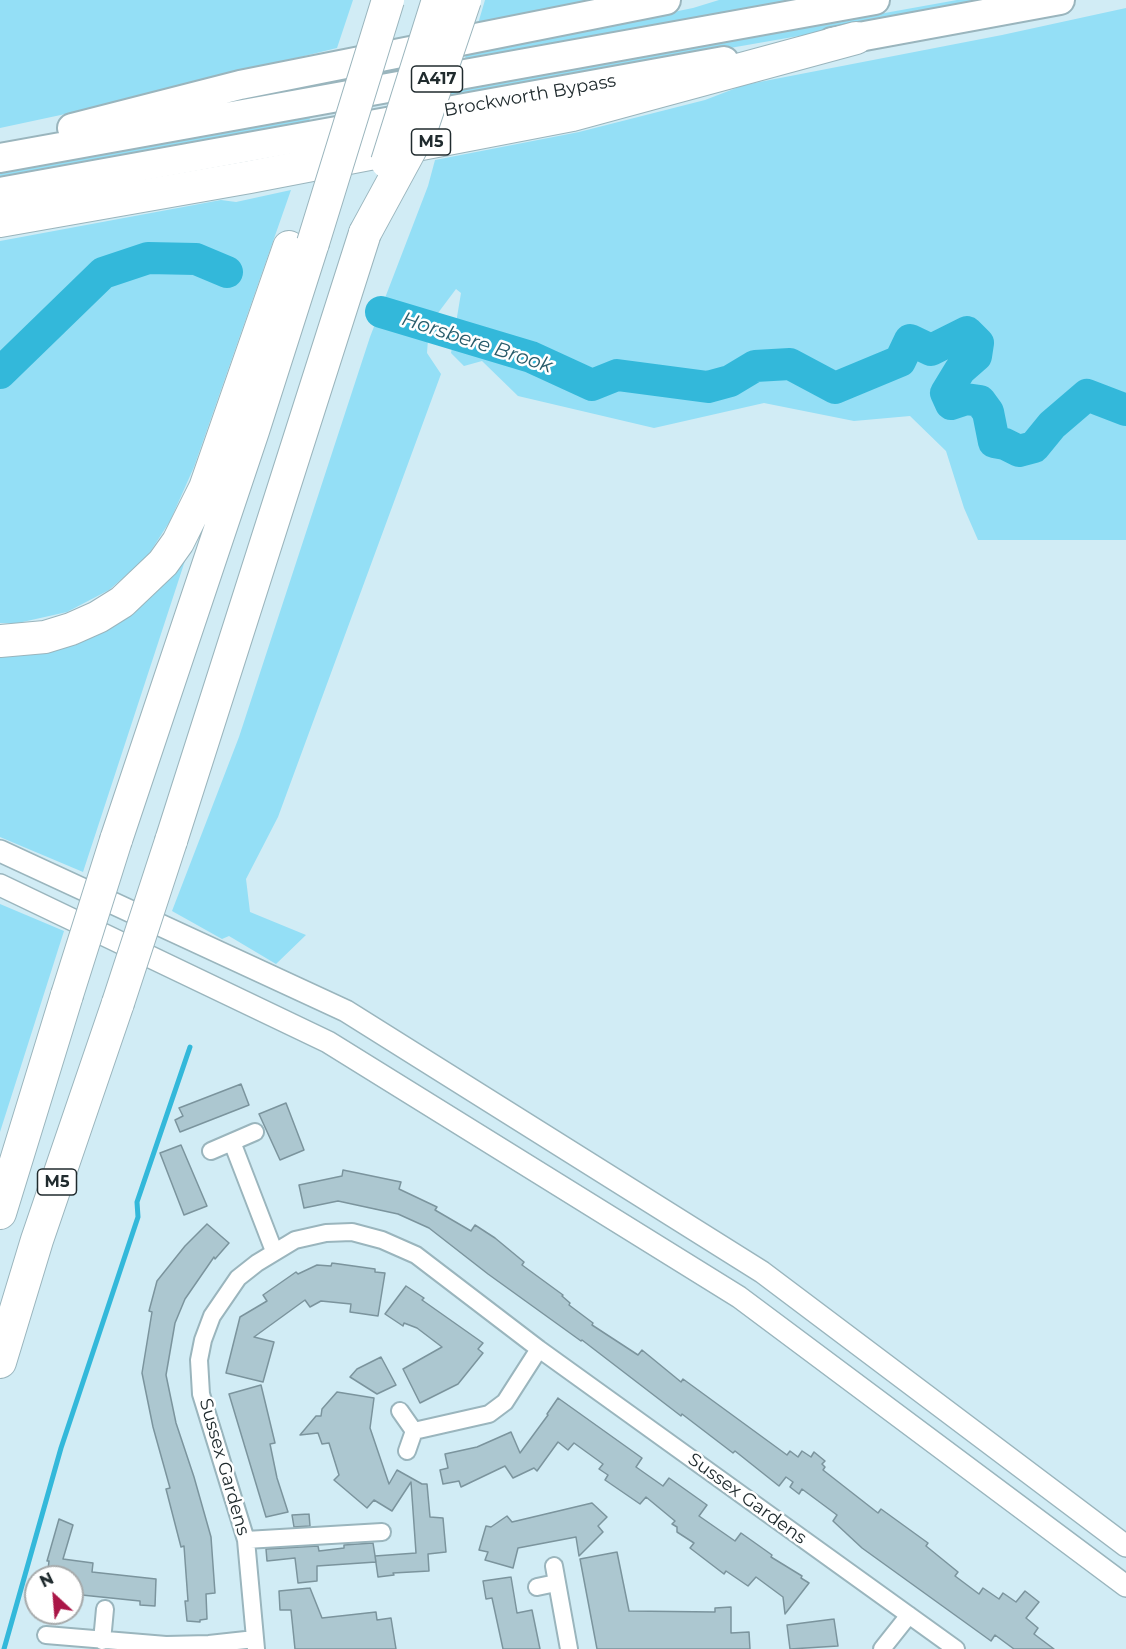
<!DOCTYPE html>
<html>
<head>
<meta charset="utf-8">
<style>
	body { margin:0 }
	#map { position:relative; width:1126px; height:1649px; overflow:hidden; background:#d1ecf5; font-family:Montserrat,sans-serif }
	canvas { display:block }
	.north { position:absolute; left:24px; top:1565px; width:60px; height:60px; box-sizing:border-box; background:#fff; border:2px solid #a6aaab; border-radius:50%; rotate:334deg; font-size:16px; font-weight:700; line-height:24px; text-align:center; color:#202b2e }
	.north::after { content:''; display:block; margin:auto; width:21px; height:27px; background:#aa1647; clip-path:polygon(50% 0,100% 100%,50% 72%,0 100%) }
</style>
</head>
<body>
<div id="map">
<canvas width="1126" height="1649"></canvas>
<div class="north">N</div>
</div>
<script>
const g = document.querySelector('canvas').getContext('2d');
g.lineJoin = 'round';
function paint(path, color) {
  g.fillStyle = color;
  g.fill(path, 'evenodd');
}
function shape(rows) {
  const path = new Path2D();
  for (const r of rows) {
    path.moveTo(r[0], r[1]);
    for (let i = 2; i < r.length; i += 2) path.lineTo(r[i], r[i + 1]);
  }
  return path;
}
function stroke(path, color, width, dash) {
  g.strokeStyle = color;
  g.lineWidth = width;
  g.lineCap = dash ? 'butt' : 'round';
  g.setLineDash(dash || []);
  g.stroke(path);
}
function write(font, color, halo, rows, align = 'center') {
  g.font = font + ' Montserrat,sans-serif';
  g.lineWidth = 5;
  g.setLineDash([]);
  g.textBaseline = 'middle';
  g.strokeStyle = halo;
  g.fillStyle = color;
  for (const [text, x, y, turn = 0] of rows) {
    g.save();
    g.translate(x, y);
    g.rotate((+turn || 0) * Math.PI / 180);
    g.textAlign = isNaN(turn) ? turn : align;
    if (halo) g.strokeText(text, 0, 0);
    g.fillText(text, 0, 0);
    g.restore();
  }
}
const green = shape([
	[0,0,353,0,337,48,84,110,0,128],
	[485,0,608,0,477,27],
	[719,0,806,0,465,59,466,54,693,8],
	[957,0,1005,0,449,97,451,91],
	[1126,8,1126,540,978,540,964,508,946,451,910,416,854,421,764,403,654,428,518,396,482,361,464,366,451,353,461,293,456,289,435,317,428,320,417,318,414,328,425,333,428,339,427,353,441,374,278,817,246,879,250,912,306,935,276,964,229,936,222,939,172,911,239,737,370,337,428,186,435,160,579,132,705,100,744,85,1002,35],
	[310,117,309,124,0,179,0,173],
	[291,190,194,467,170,521,147,557,109,590,67,612,18,623,0,623,0,241,221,200,236,202],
	[198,521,83,872,0,837,0,649,71,638],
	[0,904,64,931,0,1132]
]);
const stream = shape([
	[4,1649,61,1448,138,1217,137,1202,190,1047]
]);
const river = shape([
	[381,312,531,357,592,385,617,375,708,387,730,381,755,366,790,364,835,388,900,361,910,340,931,350,967,332,978,343,976,356,960,370,946,393,951,404,966,399,980,401,988,412,994,442,1005,444,1019,451,1034,447,1052,425,1087,395,1126,410],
	[0,373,103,273,148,258,196,259,227,272]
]);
const building = shape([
	[241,1084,249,1105,180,1132,175,1120,183,1116,179,1108,241,1084],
	[286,1103,304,1150,280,1160,259,1114,286,1103],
	[181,1145,207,1206,184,1215,160,1153,181,1145],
	[343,1170,401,1182,399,1189,437,1207,435,1210,471,1231,475,1225,495,1238,524,1262,522,1265,563,1295,562,1296,570,1303,569,1305,593,1323,592,1325,638,1355,642,1350,681,1382,683,1379,787,1455,790,1451,798,1457,802,1451,811,1457,814,1452,825,1461,822,1464,825,1467,823,1470,878,1513,881,1509,928,1543,926,1546,958,1572,955,1576,979,1594,983,1588,999,1599,1003,1593,1016,1602,1025,1591,1039,1602,1026,1618,1038,1628,1034,1634,1054,1649,1014,1649,995,1635,991,1641,862,1548,833,1521,837,1515,802,1489,799,1494,790,1487,793,1482,786,1477,779,1486,735,1451,733,1453,682,1414,681,1416,582,1340,581,1341,488,1274,429,1228,398,1214,338,1201,304,1208,299,1185,342,1176,343,1170],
	[207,1224,229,1243,215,1259,214,1257,185,1299,175,1323,166,1375,176,1423,194,1477,211,1537,215,1593,206,1594,207,1619,200,1620,200,1622,187,1621,185,1601,188,1601,184,1546,181,1547,166,1489,170,1488,153,1427,142,1373,152,1312,149,1311,157,1281,185,1246,207,1224],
	[332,1263,375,1269,375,1272,385,1273,378,1316,350,1312,351,1304,321,1301,310,1307,305,1300,254,1337,274,1342,263,1382,226,1373,240,1317,267,1301,263,1295,296,1272,298,1274,317,1265,331,1266,332,1263],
	[406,1286,424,1298,422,1300,483,1343,478,1349,483,1353,458,1384,420,1403,403,1369,442,1347,417,1328,404,1323,403,1326,385,1314,406,1286],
	[381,1357,396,1385,377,1394,350,1377,357,1369,381,1357],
	[261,1385,275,1443,270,1444,277,1478,288,1512,266,1517,229,1394,261,1385],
	[337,1392,374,1398,370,1428,389,1484,397,1470,422,1484,427,1484,430,1517,443,1518,446,1552,428,1554,429,1571,393,1573,394,1575,378,1577,375,1556,416,1553,411,1482,392,1511,374,1500,367,1508,334,1480,339,1475,329,1443,322,1444,318,1433,300,1435,316,1416,321,1416,322,1409,337,1392],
	[558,1398,642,1458,636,1467,663,1486,669,1478,707,1505,699,1516,735,1541,741,1533,772,1555,771,1557,802,1576,801,1578,809,1583,785,1614,783,1597,756,1577,748,1586,726,1571,724,1574,690,1548,694,1543,677,1532,677,1527,672,1524,675,1521,646,1497,640,1504,605,1480,608,1475,599,1469,603,1464,574,1443,568,1450,558,1442,537,1471,534,1468,513,1478,505,1466,461,1487,459,1481,443,1484,440,1470,448,1468,445,1454,477,1447,511,1432,520,1453,548,1415,547,1414,558,1398],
	[592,1503,607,1517,598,1526,603,1532,579,1556,576,1537,518,1548,513,1568,485,1560,488,1552,479,1550,486,1526,491,1527,507,1516,512,1522,592,1503],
	[309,1514,310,1526,294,1527,292,1515,309,1514],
	[59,1519,73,1525,63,1559,93,1563,92,1572,156,1579,155,1606,140,1605,140,1601,72,1594,72,1577,47,1577,49,1561,47,1561,59,1519],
	[373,1543,376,1562,317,1566,317,1581,298,1583,295,1558,267,1561,266,1549,318,1546,319,1551,344,1548,344,1545,373,1543],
	[617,1552,629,1611,715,1612,715,1608,731,1607,731,1633,749,1632,750,1649,597,1649,580,1559,617,1552],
	[511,1577,517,1613,532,1610,540,1649,503,1649,492,1598,486,1599,483,1581,511,1577],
	[310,1588,322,1618,376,1612,377,1620,391,1618,396,1649,295,1649,291,1610,280,1610,279,1591,310,1588],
	[834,1619,838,1646,790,1649,787,1625,834,1619]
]);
const minor = shape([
	[232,1142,274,1251],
	[211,1151,255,1132],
	[400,1411,414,1431,407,1451],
	[414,1431,489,1414,505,1402,539,1349],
	[246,1540,382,1532],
	[554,1566,569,1649],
	[537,1587,556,1583],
	[46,1635,166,1645,209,1644,255,1639],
	[102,1641,105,1609],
	[256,1649,246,1540,201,1394,199,1360,203,1340,212,1316,238,1278,257,1263,295,1240,326,1233,352,1232,382,1240,416,1255,539,1349,956,1649],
	[882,1649,909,1615]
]);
const tertiary = shape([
	[0,851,346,1011,762,1272,1126,1546],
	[0,885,328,1042,739,1297,1126,1586]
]);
const trunk = shape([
	[832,42,1060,0],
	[72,128,240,85,666,0],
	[0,158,875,0],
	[0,192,724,61]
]);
const motorway = shape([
	[0,221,250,177,572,115,856,38],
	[0,641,45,637,71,629,98,617,122,602,163,563,178,542,205,488,289,247],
	[116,840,253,431,313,243],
	[171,841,365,233],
	[0,1213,67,995],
	[0,1362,37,1240,118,1003]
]);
const motorwayBridge = shape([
	[387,162,438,0],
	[365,233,421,130,465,0],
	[313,243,388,0],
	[67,995,116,840],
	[118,1003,171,841]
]);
const shields = [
	[437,79,51],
	[431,142,39],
	[57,1182,39]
];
const shieldNames = [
	["A417",437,79],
	["M5",431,142],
	["M5",57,1182]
];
const streetNames = [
	["Brockworth Bypass",530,96,-10],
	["Sussex Gardens",224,1467,74],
	["Sussex Gardens",747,1499,36]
];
const waterNames = [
	["Horsbere Brook",477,343,18]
];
paint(green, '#94dff6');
stroke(stream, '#33b8da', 5);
stroke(river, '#33b8da', 32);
paint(building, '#acc7d0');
stroke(building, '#7b949d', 1.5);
stroke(minor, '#9ab5bd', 20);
stroke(tertiary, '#9ab5bd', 24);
stroke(trunk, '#9ab5bd', 32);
stroke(motorway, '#9ab5bd', 34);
stroke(minor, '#fff', 16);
stroke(tertiary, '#fff', 21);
stroke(trunk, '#fff', 28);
stroke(motorway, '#fff', 32);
stroke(motorwayBridge, '#9ab5bd', 34, []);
stroke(motorwayBridge, '#fff', 32);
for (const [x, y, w] of shields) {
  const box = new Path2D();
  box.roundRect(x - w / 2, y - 13, w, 26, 4.5);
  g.fillStyle = '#fff';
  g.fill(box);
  stroke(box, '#202b2e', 1.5);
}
write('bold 16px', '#202b2e', null, shieldNames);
write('18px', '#202b2e', '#fff', streetNames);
write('italic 20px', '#295c6b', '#fff', waterNames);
</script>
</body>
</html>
